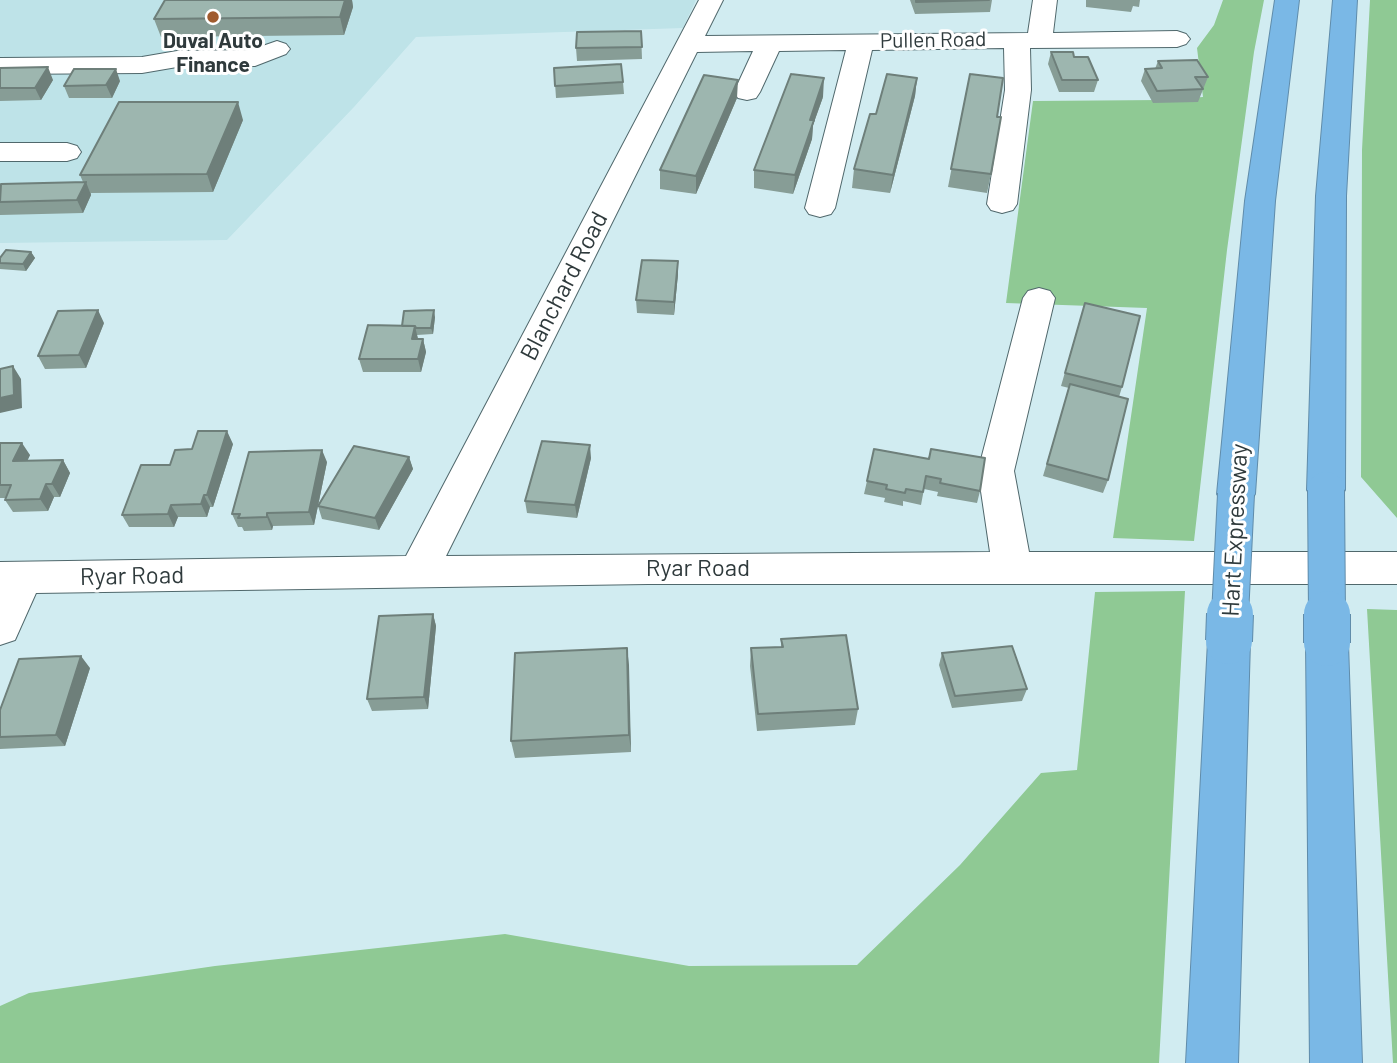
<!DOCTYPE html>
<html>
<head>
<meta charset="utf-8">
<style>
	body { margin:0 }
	canvas { display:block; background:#d1ecf1 }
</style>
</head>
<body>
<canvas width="1397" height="1063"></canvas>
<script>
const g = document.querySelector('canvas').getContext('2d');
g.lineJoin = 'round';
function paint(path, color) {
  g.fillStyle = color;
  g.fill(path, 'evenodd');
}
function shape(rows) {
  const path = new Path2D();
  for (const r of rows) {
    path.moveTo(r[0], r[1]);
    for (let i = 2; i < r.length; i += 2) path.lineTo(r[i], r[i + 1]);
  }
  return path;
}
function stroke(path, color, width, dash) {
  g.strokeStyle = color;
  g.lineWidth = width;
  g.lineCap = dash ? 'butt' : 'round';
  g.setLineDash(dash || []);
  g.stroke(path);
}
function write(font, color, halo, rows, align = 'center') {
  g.font = font + ' Barlow,sans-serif';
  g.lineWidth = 6;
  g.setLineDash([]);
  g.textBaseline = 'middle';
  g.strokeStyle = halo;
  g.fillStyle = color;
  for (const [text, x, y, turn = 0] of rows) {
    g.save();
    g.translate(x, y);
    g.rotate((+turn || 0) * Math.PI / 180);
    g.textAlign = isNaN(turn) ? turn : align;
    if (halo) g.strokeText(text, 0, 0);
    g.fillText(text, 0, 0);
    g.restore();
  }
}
const built = shape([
	[0,0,696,0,683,28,416,37,354,107,227,240,0,243]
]);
const green = shape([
	[1223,0,1264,0,1254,52,1227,250,1194,541,1113,538,1147,308,1006,303,1033,101,1161,100,1203,97,1197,48,1214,25],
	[1370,0,1397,0,1397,518,1361,477,1362,150],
	[1185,591,1159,1063,0,1063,0,1006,29,993,215,966,505,934,689,966,857,965,960,865,1041,773,1077,770,1095,592],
	[1367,609,1397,610,1397,1063,1393,1063]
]);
const minor = shape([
	[699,0,723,0,705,36,1028,33,1033,0,1057,0,1053,33,1177,31,1186,34,1190,39,1186,44,1177,47,1030,48,1031,90,1017,204,1013,210,1002,213,991,210,987,204,1005,90,1004,48,872,50,835,208,831,214,820,217,809,214,805,208,846,50,779,51,760,92,756,98,747,100,738,98,734,92,753,51,697,52,446,556,990,552,978,471,1023,298,1028,291,1039,288,1050,291,1055,298,1014,471,1029,552,1397,552,1397,584,648,584,36,593,15,640,0,645,0,562,406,556,699,0],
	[277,41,286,44,290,49,286,54,255,66,177,67,142,73,0,74,0,58,142,57,177,51,251,50,277,41],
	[0,143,67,143,77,146,81,152,77,158,67,161,0,161,0,143]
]);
const highway = shape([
	[1275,0,1299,0,1275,201,1255,494,1249,504,1236,508,1223,504,1217,494,1245,201,1275,0],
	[1333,0,1357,0,1346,196,1345,490,1339,500,1326,504,1313,500,1307,490,1316,196,1333,0],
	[1229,624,1244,629,1250,641,1238,1063,1186,1063,1208,641,1214,629,1229,624],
	[1327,626,1342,631,1348,643,1362,1063,1310,1063,1306,643,1312,631,1327,626]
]);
const highwayBridgeFar1 = shape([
	[1326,490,1327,615],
	[1230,615,1236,494]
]);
const highwayBridge = shape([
	[1327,614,1327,643],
	[1229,641,1230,614]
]);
const wall = shape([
	[165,0,352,0,353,7,344,35,161,37,154,19],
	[910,0,992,0,990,12,915,14],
	[1086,0,1140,0,1139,7,1133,6,1131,12,1086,7],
	[641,31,642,59,577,61,576,48],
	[1051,52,1074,57,1098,80,1094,92,1059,92,1048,64],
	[1158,61,1208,77,1198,102,1153,103,1141,81,1145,69,1155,69],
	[0,68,53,80,41,100,0,101],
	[554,68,623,82,624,94,556,98],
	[970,74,997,117,991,174,987,193,948,187],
	[917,78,915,96,890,193,852,188,854,169,876,114],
	[120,81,112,98,69,98,64,86],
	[823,97,813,125,812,139,793,194,754,188,754,170],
	[737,98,696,194,660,189,660,170],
	[243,120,213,192,91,193,91,195,83,213,0,215,0,185,83,182,80,175],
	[31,252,35,258,26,271,0,269,0,263],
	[678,274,674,315,637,313,636,300],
	[1085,303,1122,387,1119,397,1108,480,1103,493,1043,476,1069,388,1061,386],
	[435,317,433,334,417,335,418,339,423,339,426,352,421,372,363,372,359,359,402,326],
	[104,323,86,368,45,369,38,356],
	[0,443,30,455,27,461,63,460,70,473,60,497,54,497,48,511,13,512,5,500,6,498,0,498],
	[233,444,213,507,210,507,207,517,178,517,174,527,129,527,122,515,170,465,192,449],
	[931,449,980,491,977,503,937,496,938,492,924,489,921,505,903,501,903,506,884,502,885,498,864,494,867,481,928,459],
	[409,457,413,469,379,530,322,519,318,506,314,525,273,526,272,530,244,531,242,527,238,527,232,514,327,462,318,506],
	[591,458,577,518,527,513,525,501],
	[433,614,436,626,428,709,372,711,367,699],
	[781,639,858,709,855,725,757,731,750,666,751,648,781,647],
	[627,648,631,752,515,758,511,741],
	[942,653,1027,689,1022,701,952,708,939,665],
	[90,668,65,746,0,749,0,710]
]);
const shadedWall = shape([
	[345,0,352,0,353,7,344,35,340,17],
	[48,67,53,80,41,100,35,88],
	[116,69,120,81,112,98,106,85],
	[824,78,823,97,813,125,812,139,793,194,795,175,810,120],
	[917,78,915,96,890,193,893,175],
	[738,80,737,98,696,194,696,176],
	[238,102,243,120,213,192,207,174],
	[86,182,91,195,83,213,77,200],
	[31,252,35,258,26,271,23,264],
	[678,261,678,274,674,315,674,302],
	[98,310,104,323,86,368,79,355],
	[434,310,435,317,433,334,431,328],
	[415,326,418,339,415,352,412,339],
	[423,339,426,352,421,372,418,359],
	[13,366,21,379,22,408,0,413,0,398],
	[227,431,233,444,213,507,207,495],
	[22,443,30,455,21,474,13,461],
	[590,445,591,458,577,518,575,505],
	[322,450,327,462,314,525,309,512],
	[409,457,413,469,379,530,375,518],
	[63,460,70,473,60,497,52,484],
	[46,484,54,497,48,511,40,499],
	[204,495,210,507,207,517,201,504],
	[171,505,178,517,174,527,168,514],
	[267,513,273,526,272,530,267,517],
	[433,614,436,626,428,709,424,697],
	[627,648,629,665,631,752,629,735],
	[81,656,90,668,65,746,56,735]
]);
const building = shape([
	[165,0,345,0,340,17,154,19,165,0],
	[916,0,989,0,916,2,916,0],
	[641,31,642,47,576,48,577,32,641,31],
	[1051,52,1073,52,1074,57,1088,57,1098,80,1062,80,1051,52],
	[1197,60,1208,77,1195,77,1203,89,1157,91,1145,69,1162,68,1158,61,1197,60],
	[621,64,623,82,555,86,554,68,621,64],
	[48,67,35,88,0,88,0,68,48,67],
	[74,69,116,69,106,85,64,86,74,69],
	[791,74,824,78,810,120,814,120,795,175,754,170,791,74],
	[887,74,917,78,893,175,854,169,870,114,876,114,887,74],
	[970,74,1003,78,997,117,1001,117,991,174,951,169,970,74],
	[704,75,738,80,696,176,660,170,704,75],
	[119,102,238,102,207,174,80,175,119,102],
	[86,182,77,200,0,202,1,184,86,182],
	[6,250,31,252,23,264,0,263,0,258,6,250],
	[642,260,678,261,674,302,636,300,642,260],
	[1085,303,1140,316,1122,387,1065,373,1085,303],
	[98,310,79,355,38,356,58,311,98,310],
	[434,310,431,328,416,328,415,326,402,326,404,311,434,310],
	[368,325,415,326,412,339,423,339,418,359,359,359,368,325],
	[13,366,14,395,0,398,0,369,13,366],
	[1070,384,1128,399,1108,480,1047,464,1070,384],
	[198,431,227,431,207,495,204,495,201,504,171,505,168,514,122,515,141,465,170,465,175,450,192,449,198,431],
	[542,441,590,445,575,505,525,501,542,441],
	[0,443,22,443,13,461,63,460,52,484,46,484,40,499,5,500,11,485,0,485,0,443],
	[354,446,409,457,375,518,318,506,354,446],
	[874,449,929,459,931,449,985,458,980,491,940,483,941,479,926,476,923,492,906,489,905,493,886,489,887,485,867,481,874,449],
	[322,450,309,512,267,513,267,517,238,518,240,514,232,514,249,452,322,450],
	[433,614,424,697,367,699,379,616,433,614],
	[846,635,858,709,758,714,751,648,783,647,781,639,846,635],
	[1012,646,1027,689,955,696,942,653,1012,646],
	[627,648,629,735,511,741,515,653,627,648],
	[81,656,56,735,0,737,0,710,19,659,81,656]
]);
const markers = [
	[213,17,7,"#a05b2e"]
];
const farStreetnames = [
	["Pullen Road",933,40,-1]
];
const farPoinames = [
	["Duval Auto",213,41],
	["Finance",213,65]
];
const streetNames = [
	["Blanchard Road",564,286,-63],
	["Hart Expressway",1235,530,-87],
	["Ryar Road",698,568],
	["Ryar Road",132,576,-1]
];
paint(built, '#bee3e8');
paint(green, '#8fc994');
stroke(minor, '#50686c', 2);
stroke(highway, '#608caa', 2);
paint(minor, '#fff');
paint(highway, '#7ab8e6');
stroke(highwayBridgeFar1, '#608caa', 38, []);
stroke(highwayBridge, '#608caa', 48, []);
stroke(highwayBridgeFar1, '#7ab8e6', 36);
stroke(highwayBridge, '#7ab8e6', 46);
paint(wall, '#879d96');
paint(shadedWall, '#6e7f7a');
paint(building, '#9db6af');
stroke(building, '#6e7f7a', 2);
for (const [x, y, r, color] of markers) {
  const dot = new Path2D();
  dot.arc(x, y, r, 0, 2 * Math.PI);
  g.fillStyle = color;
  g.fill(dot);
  stroke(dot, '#fff', 2.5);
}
write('21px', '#2f3a3c', '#fff', farStreetnames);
write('bold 21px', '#2f3a3c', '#fff', farPoinames);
write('24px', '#2f3a3c', '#fff', streetNames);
</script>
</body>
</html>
